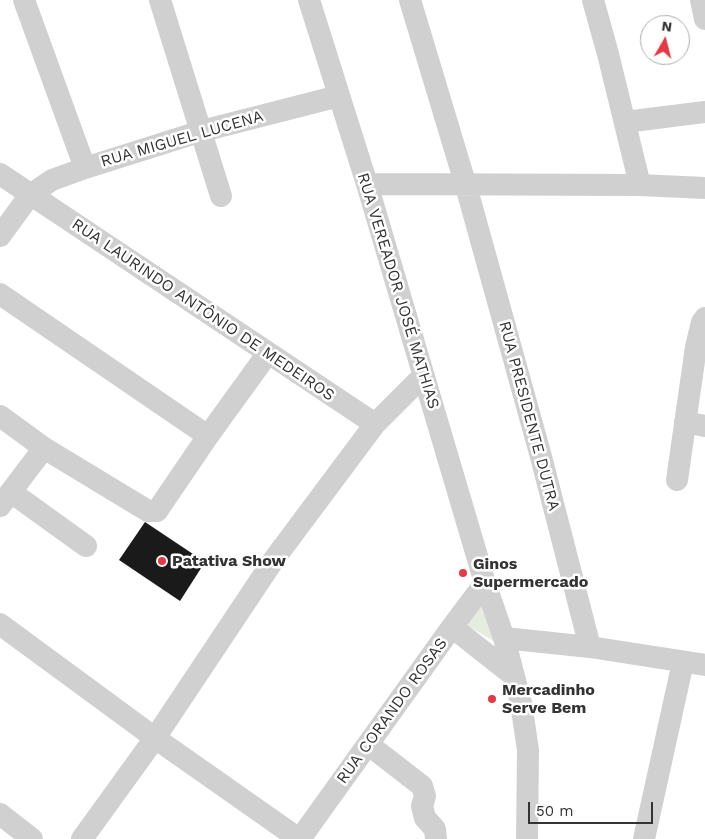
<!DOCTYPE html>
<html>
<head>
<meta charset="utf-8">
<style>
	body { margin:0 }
	#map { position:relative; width:705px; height:839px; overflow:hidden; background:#fff; font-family:"Work Sans",sans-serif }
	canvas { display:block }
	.north { position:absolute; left:640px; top:15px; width:50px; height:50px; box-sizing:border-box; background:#fff; border:1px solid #adadad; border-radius:50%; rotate:8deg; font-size:14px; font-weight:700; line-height:20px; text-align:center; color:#333 }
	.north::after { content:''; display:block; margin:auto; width:18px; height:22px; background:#e63946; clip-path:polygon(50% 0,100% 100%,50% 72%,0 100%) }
	.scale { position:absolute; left:528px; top:802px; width:125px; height:22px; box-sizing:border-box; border:2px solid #333; border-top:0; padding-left:6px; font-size:15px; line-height:18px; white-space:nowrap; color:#333; -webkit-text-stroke:4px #fff; paint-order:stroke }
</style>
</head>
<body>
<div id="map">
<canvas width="705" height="839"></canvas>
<div class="north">N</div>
<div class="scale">50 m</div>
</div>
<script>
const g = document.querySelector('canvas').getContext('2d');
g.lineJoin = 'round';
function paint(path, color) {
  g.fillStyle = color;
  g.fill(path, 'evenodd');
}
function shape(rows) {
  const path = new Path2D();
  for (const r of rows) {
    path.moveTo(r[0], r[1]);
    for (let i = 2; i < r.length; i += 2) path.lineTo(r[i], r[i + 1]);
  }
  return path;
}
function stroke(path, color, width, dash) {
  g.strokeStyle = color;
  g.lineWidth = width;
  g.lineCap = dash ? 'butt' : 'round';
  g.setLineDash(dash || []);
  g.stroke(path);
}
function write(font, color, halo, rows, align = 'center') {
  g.font = font + ' "Work Sans",sans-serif';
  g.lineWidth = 5;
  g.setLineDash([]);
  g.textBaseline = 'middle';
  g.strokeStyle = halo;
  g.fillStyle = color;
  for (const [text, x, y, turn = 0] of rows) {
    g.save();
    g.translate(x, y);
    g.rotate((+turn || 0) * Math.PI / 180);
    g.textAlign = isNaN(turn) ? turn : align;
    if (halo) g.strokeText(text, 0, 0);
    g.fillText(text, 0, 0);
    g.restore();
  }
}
const green = shape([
	[481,602,495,642,463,623]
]);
const building = shape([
	[145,522,205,562,180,601,119,560]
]);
const minor = shape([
	[24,0,85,168],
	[160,0,221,196],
	[309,0,367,184,485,583,504,638,521,703,528,750,527,839],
	[410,0,466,186,540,453,590,647],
	[593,0,608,54,640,185],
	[701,0,705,19],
	[625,122,705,112],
	[0,174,375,424],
	[367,184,640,185,705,188],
	[0,236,30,195,52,180,85,168,202,131,339,96],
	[0,294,208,436],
	[0,416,44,448,148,511,157,511,208,436,268,353],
	[685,422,705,426],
	[677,480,696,347,702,322,705,318],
	[11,492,86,546],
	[0,506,44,448],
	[0,624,155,738,299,839],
	[452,627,513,675],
	[504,638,590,647,705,665],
	[369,745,422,786,425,796,422,806,425,818,435,829,436,839],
	[0,814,32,839],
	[82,839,155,738,275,558,375,424,423,376],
	[300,839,452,627,485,583],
	[644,839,683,662]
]);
const markers = [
	[162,561,5,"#e63946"],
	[463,573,5,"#e63946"],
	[492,699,5,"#e63946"]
];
const streetNames = [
	["RUA MIGUEL LUCENA",182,139,-16],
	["RUA VEREADOR JOSÉ MATHIAS",398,291,73],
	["RUA LAURINDO ANTÔNIO DE MEDEIROS",203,310,34],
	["RUA PRESIDENTE DUTRA",529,416,75],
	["RUA CORANDO ROSAS",392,711,-54]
];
const poiNames = [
	["Patativa Show",172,561],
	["Ginos",473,564],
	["Supermercado",473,582],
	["Mercadinho",502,690],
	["Serve Bem",502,708]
];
paint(green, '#e6ecdf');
paint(building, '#1a1a1a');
stroke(minor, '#d0d0d0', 22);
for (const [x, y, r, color] of markers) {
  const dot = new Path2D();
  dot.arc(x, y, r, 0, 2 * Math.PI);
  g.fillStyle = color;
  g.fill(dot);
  stroke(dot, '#fff', 2);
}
write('16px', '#333', '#fff', streetNames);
write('bold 16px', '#333', '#fff', poiNames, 'left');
</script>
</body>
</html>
